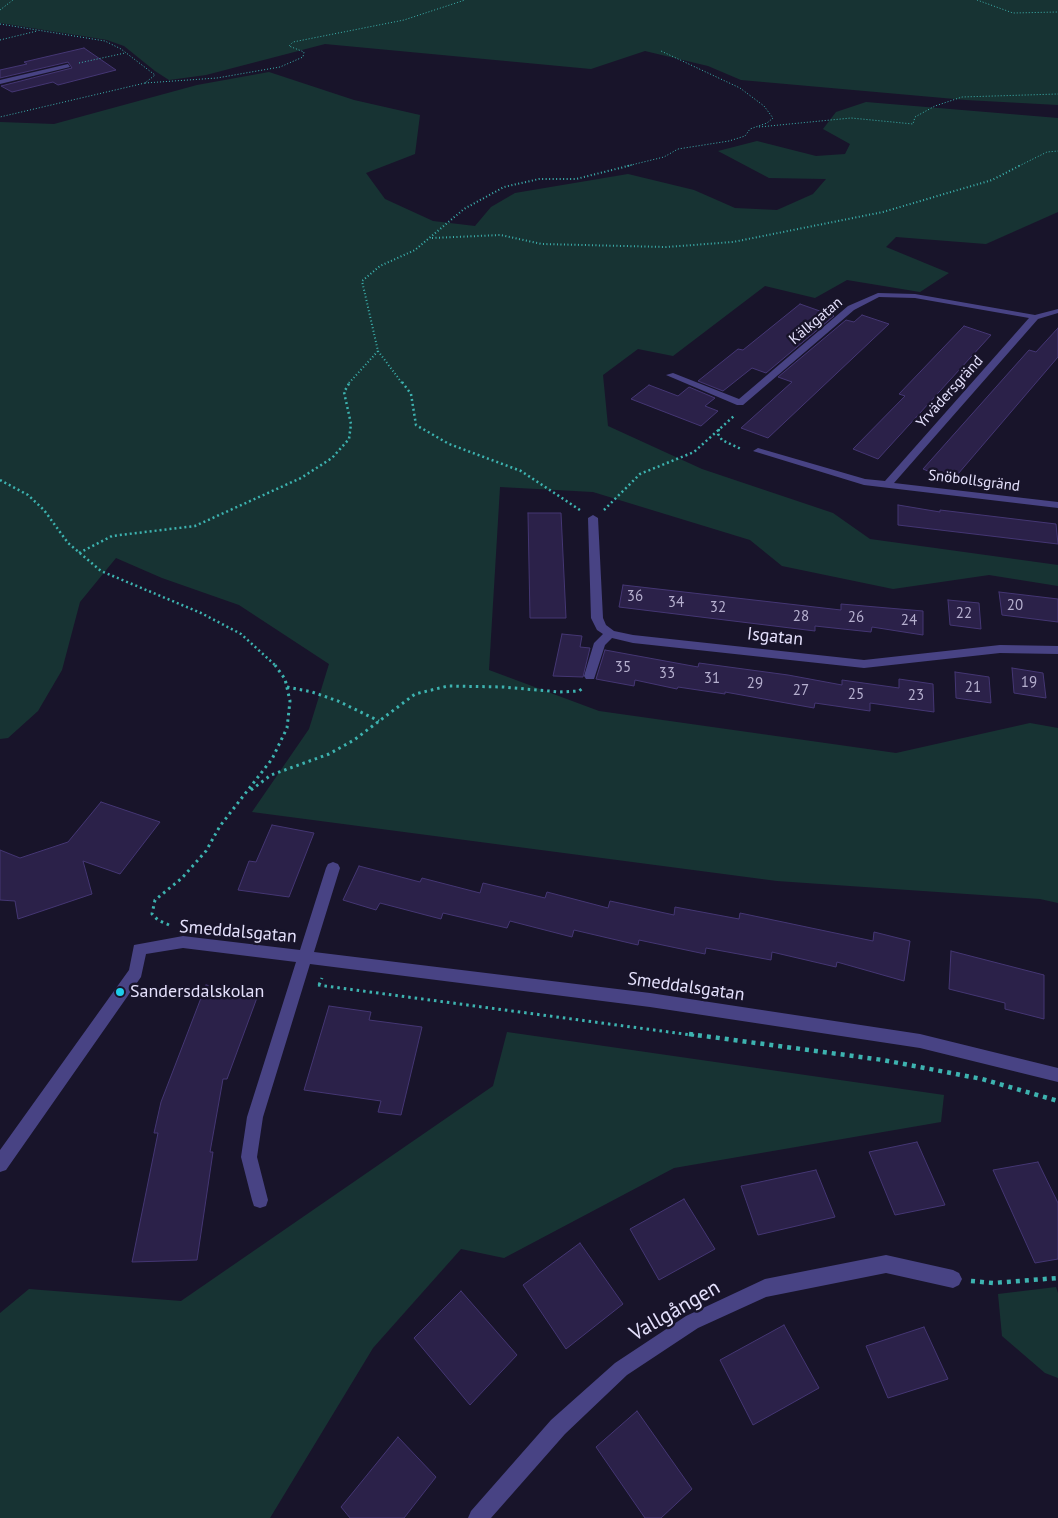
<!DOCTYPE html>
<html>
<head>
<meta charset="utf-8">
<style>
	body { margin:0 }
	canvas { display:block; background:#18142a }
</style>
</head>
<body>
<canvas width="1058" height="1518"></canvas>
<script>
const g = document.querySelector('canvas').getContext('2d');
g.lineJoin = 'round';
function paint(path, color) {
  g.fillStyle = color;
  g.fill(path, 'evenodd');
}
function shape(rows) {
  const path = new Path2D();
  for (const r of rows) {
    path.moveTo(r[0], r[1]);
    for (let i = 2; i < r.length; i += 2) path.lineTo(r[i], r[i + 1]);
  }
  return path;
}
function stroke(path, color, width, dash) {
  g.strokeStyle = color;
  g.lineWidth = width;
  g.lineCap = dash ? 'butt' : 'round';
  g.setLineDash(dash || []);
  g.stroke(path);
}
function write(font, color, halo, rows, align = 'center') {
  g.font = font + ' "PT Sans",sans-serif';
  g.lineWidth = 5;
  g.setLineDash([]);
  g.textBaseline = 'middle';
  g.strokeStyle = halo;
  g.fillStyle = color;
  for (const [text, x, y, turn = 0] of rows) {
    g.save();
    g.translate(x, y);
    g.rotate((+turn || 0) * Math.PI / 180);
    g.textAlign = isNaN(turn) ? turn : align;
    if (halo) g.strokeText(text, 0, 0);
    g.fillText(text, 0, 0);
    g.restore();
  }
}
const green = shape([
	[0,0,1058,0,1058,105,966,100,741,80,708,66,645,51,591,69,325,44,206,75,169,80,155,71,124,46,107,40,0,23],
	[269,72,354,100,420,115,415,154,366,173,385,199,433,221,475,226,491,207,515,193,628,174,694,190,735,208,777,210,813,194,826,179,769,178,718,151,757,141,816,156,845,154,850,144,823,129,836,112,866,102,1058,118,1058,212,986,244,896,237,886,247,949,273,920,292,847,280,815,298,765,286,673,356,638,349,603,375,608,426,702,469,833,513,870,539,1058,565,1058,586,989,575,893,589,782,566,750,540,593,492,500,487,489,670,599,711,896,753,1030,723,1058,728,1058,903,1040,899,777,881,252,812,309,729,329,664,239,605,162,578,116,558,80,602,62,670,38,711,8,738,0,739,0,122,54,124,197,85],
	[507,1032,944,1095,941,1122,674,1168,504,1258,461,1249,373,1348,270,1518,0,1518,0,1313,29,1289,181,1301,493,1086],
	[1056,1287,1058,1293,1058,1378,1045,1373,1002,1336,998,1294]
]);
const building = shape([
	[84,48,116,70,58,85,53,82,12,92,1,86,72,68,68,62,0,78,0,70,27,64,24,62,84,48],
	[800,304,834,316,766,373,752,368,723,391,698,381,738,349,743,350,800,304],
	[862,315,889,324,768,438,741,428,792,382,778,377,846,320,854,322,862,315],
	[964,326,991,335,878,459,853,449,905,396,899,394,964,326],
	[1058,328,1058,357,952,481,923,469,1029,350,1036,352,1058,328],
	[649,385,678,396,689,387,715,398,705,406,718,411,701,426,631,399,649,385],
	[898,505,940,512,940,510,1056,524,1058,544,898,525,898,505],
	[528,513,561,513,566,618,530,618,528,513],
	[623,585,841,610,841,604,923,611,923,635,872,627,871,632,815,626,815,631,619,607,623,585],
	[999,592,1058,599,1058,622,1002,615,999,592],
	[948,600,979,603,981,629,950,625,948,600],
	[562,634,582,636,580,647,590,648,583,677,553,676,562,634],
	[605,650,698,667,699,663,788,675,842,685,842,680,899,688,899,679,933,684,934,712,870,703,870,711,815,703,814,708,725,692,725,694,678,687,677,689,635,680,634,686,596,679,605,650],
	[1012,668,1043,673,1046,698,1014,693,1012,668],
	[955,672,989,677,991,703,956,698,955,672],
	[101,802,160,822,120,874,83,861,92,894,18,919,15,901,0,900,0,850,20,858,68,842,101,802],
	[272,825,314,833,289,897,238,890,249,861,256,862,272,825],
	[359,866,420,882,422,878,480,893,483,883,545,898,547,892,608,908,610,901,674,915,675,907,739,919,740,913,873,941,874,932,910,941,904,981,837,962,836,967,772,952,771,960,706,948,705,954,639,940,638,945,574,930,572,937,510,921,507,928,443,913,441,919,380,903,376,910,343,900,359,866],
	[951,951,1044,975,1044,1019,1005,1009,1005,1003,949,989,951,951],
	[206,985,258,995,227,1079,223,1079,210,1152,213,1152,197,1260,132,1262,158,1133,154,1133,161,1102,206,985],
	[329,1006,371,1012,369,1020,422,1027,401,1115,378,1112,381,1101,304,1090,329,1006],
	[917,1142,945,1205,895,1215,869,1152,917,1142],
	[1038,1162,1058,1203,1058,1259,1035,1263,993,1170,1038,1162],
	[816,1170,835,1217,758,1235,741,1186,816,1170],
	[684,1199,715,1249,659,1280,630,1229,684,1199],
	[580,1243,623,1304,566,1349,523,1285,580,1243],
	[461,1291,517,1355,470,1405,414,1338,461,1291],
	[784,1325,819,1388,753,1425,720,1360,784,1325],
	[924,1327,948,1379,888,1398,866,1346,924,1327],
	[637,1411,692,1489,661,1518,645,1518,596,1447,637,1411],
	[398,1437,436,1477,404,1518,350,1518,341,1507,398,1437]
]);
const pathFar4 = shape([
	[977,0,1013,13,1058,12],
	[0,10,13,0],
	[0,24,105,41,121,49,155,75,145,83,0,117],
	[0,40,37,31],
	[79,63,125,53],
	[145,83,217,78,280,67,303,57,304,52,289,46,293,42,404,20,465,0],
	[759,127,851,118,913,124,915,117,935,106,962,97,1058,94],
	[627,166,664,157,678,149,729,141,745,136,750,129,767,123,773,118,764,106,740,88,661,51],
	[1019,166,1047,152,1058,151]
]);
const pathFar3 = shape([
	[432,238,501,235,542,244,666,247,733,242,883,212,992,180,1021,165],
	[378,351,402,383],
	[349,383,378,351,362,281,380,266,415,250,464,209,504,187,539,179,576,179,632,165]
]);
const pathFar2 = shape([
	[402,382,411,394,416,425,449,444,521,471,580,510],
	[719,429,718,434,722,440,741,449],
	[0,480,28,495,44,510,68,543,101,571,201,613,241,634,276,666],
	[604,510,640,474,694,452,734,416],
	[79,553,112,536,195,526,301,478,332,458,349,439,351,424,344,392,350,382]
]);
const pathFar1 = shape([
	[287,687,312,692,338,701,379,721],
	[251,790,271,775,329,754,354,740,415,694,448,686,503,687,560,692,579,691,583,688],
	[169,925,158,920,152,914,155,900,182,878,206,851,220,826,272,759,287,728,290,701,285,679,275,665],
	[318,985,699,1036],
	[319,985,322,978]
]);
const path = shape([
	[689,1034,883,1060,982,1079,1058,1101],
	[971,1281,993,1283,1058,1278]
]);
const minor = shape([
	[68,64,70,67,0,84,0,80,68,64],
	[878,293,915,294,1035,315,1058,309,1058,313,1038,319,894,483,1058,502,1058,508,864,485,753,451,758,448,865,479,885,481,1029,318,915,298,879,297,854,310,743,405,737,405,666,375,673,373,739,399,848,306,878,293],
	[593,515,598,518,603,618,606,625,614,631,633,635,864,660,1000,645,1058,646,1058,654,1000,653,864,668,633,643,612,638,605,645,594,679,586,679,584,676,594,643,603,634,597,630,591,618,588,518,593,515],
	[333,862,338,864,340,868,314,952,650,993,920,1034,1058,1068,1058,1082,920,1048,650,1007,310,964,263,1117,257,1157,268,1200,266,1206,260,1208,254,1206,252,1200,241,1157,247,1117,296,962,183,948,146,954,141,977,6,1170,0,1172,0,1150,129,970,134,945,183,936,300,950,326,868,328,864,333,862],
	[886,1255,953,1270,959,1273,962,1279,959,1285,953,1288,886,1273,766,1297,698,1328,627,1375,565,1434,491,1518,468,1518,471,1511,551,1420,615,1363,686,1316,765,1279,886,1255]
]);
const markers = [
	[120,992,5,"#1eceea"]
];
const farStreetnames = [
	["Kälkgatan",816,321,-40],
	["Yrvädersgränd",950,392,-48],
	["Snöbollsgränd",974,481,7]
];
const numberNames = [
	["36",635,597],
	["34",676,603],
	["20",1015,606],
	["32",718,608],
	["22",964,614],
	["28",801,617],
	["26",856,618],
	["24",909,621],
	["35",623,668],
	["33",667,674],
	["31",712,679],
	["19",1029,683],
	["29",755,684],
	["21",973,688],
	["27",801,691],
	["25",856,695],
	["23",916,696]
];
const streetNames = [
	["Isgatan",775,637,6],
	["Smeddalsgatan",238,932,5],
	["Smeddalsgatan",686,987,8]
];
const poiNames = [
	["Sandersdalskolan",130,992]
];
const nearStreetnames = [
	["Vallgången",675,1311,-30]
];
paint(green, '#173333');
paint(building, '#2b2149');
stroke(building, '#443673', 1);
stroke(pathFar4, '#3db3b0', 1, [1, 2]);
stroke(pathFar3, '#3db3b0', 2, [1, 2.5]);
stroke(pathFar2, '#3db3b0', 2.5, [2, 3]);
stroke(pathFar1, '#3db3b0', 3, [2.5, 4]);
stroke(path, '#3db3b0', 4.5, [4, 5]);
paint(minor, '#484384');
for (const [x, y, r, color] of markers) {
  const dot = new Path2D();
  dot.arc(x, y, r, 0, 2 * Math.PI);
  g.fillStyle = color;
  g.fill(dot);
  stroke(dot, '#18142a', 2);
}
write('15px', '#e4e0fc', '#18142a', farStreetnames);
write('15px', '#b6b0cf', null, numberNames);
write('18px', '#e4e0fc', '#18142a', streetNames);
write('18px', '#e4e0fc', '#18142a', poiNames, 'left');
write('21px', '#e4e0fc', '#18142a', nearStreetnames);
</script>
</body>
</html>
